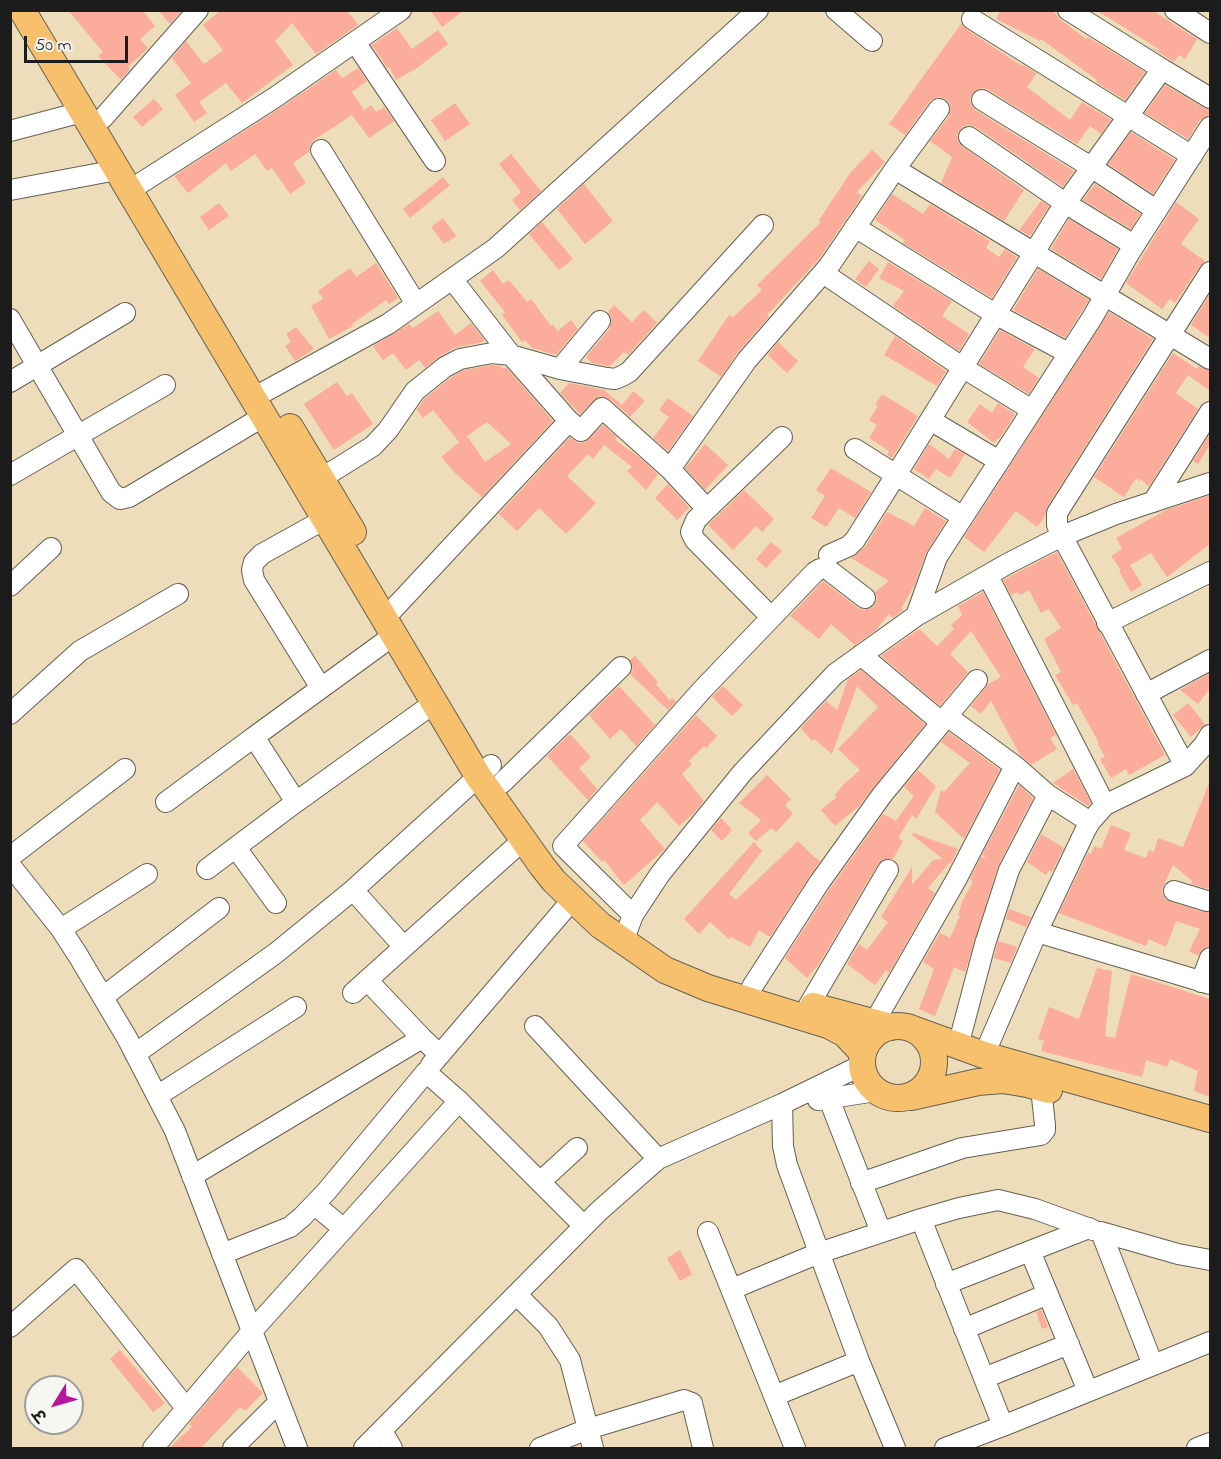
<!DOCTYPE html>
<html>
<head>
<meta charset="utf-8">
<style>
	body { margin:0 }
	#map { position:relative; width:1221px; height:1459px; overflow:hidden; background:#edddba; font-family:"Indie Flower","Playpen Sans Deva",sans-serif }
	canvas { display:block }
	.frame { position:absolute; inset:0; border:12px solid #1c1c1c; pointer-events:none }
	.north { position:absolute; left:24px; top:1375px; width:60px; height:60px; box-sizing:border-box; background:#f6f6f2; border:2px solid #9f9f9c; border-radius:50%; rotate:233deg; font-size:16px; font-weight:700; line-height:24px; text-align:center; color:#1c1c1c }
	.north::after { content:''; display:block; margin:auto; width:21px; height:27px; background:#b5179e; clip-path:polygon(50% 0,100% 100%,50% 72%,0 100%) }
	.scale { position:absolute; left:24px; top:36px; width:104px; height:27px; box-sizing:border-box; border:3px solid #1c1c1c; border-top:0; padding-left:8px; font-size:18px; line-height:21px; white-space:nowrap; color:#1c1c1c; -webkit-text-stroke:4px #f6f6f2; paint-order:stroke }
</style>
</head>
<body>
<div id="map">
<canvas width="1221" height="1459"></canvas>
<div class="frame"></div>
<div class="north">उ</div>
<div class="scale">50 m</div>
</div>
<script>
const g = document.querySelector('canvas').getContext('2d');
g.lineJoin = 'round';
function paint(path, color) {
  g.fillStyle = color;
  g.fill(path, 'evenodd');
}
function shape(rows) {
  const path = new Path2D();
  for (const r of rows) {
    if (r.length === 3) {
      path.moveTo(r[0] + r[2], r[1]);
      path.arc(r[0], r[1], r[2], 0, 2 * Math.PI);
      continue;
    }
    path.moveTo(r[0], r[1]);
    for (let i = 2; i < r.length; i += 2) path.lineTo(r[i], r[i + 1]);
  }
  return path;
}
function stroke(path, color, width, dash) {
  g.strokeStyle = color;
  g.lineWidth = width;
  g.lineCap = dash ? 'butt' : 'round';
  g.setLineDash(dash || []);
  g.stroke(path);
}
const building = shape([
	[68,10,142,10,155,26,140,39,148,48,128,67,130,69,121,80,98,56,103,52],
	[158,10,182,10,170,24],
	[221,10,347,10,358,25,316,54,292,23,275,41,293,65,242,103,226,83,199,102,207,113,194,122,175,95,191,83,172,58,186,41,204,64,223,50,203,25],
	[430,10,464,10,442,27],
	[1001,10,1052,10,1061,20,1086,39,1088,37,1145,72,1125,100,1096,82,1097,80,1041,39,1040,41,996,19],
	[1096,10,1152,10,1197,39,1185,59,1179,55,1174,62,1152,48,1162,51],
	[961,24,966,29,1022,66,1023,65,1037,73,1027,87,1070,120,1082,102,1111,120,1101,134,1090,126,1077,144,988,90,982,88,976,90,970,99,971,105,975,110,1074,171,1063,187,976,127,969,125,963,126,957,135,958,142,962,146,1024,190,1004,221,941,183,952,157,930,141,949,116,950,105,947,100,940,97,930,101,905,135,889,124],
	[397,28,412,49,438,30,448,44,417,68,396,80,389,67,387,68,372,45],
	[358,68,367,81,352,92,364,110,371,105,376,112,384,107,394,121,369,138,352,115,314,140,310,145,309,152,293,163,306,183,290,194,272,168,267,171,255,154,231,171,226,163,188,193,174,176,280,108,336,70,342,78],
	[1165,85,1204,108,1210,110,1210,115,1200,120,1188,139,1145,113],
	[154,99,163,109,142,127,133,117],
	[455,103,470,124,445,141,431,120],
	[1131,132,1175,160,1153,194,1108,164],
	[872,150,885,162,857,192,862,196,819,259,767,315,769,317,738,352,721,377,698,361,729,315,733,317,762,290,757,285,821,222,819,220,851,172],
	[511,154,541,191,520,210,512,200,521,192,499,164],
	[443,177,450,185,410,218,403,209],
	[584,184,613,221,585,244,557,209],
	[1095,184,1140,214,1131,229,1083,200],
	[892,194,923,214,930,204,990,241,986,248,999,257,1005,249,1017,257,992,298,903,243,905,240,875,220],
	[1041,201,1049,206,1030,236,1019,230],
	[1176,202,1199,219,1181,244,1205,261,1200,266,1175,303,1170,299,1162,309,1126,283],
	[219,203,229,216,209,230,200,217],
	[443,218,456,236,444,244,431,227],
	[1069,219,1118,249,1101,279,1051,249],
	[542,222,573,259,559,270,529,234],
	[869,261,879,269,866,287,855,279],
	[888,262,952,301,942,316,969,334,959,351,893,306,904,291,879,278],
	[376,263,398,298,389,304,386,300,352,324,353,326,329,339,311,306,323,299,318,291,350,268,356,277],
	[1038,269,1089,300,1065,338,1013,310],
	[493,270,503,284,509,280,527,302,531,299,551,326,552,324,558,331,571,320,578,329,556,355,532,348,525,340,522,342,513,330,502,315,505,312,480,281],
	[1210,294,1210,338,1191,325],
	[614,305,632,322,644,310,657,323,628,355,624,352,610,366,592,363,586,357,610,328,611,317,608,312],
	[438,311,455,335,471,323,484,339,483,342,454,348,439,357,425,368,419,360,406,370,393,353,383,360,373,346,409,324,413,328],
	[1109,312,1153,339,1047,507,1045,516,1037,527,1016,511,984,552,964,537],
	[296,327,314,349,295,361,285,346,291,342,286,334],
	[1000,330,1035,349,1023,367,1039,378,1029,394,979,364],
	[895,336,946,371,937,386,884,355],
	[778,342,798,361,787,373,768,355],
	[1173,353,1197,369,1199,366,1210,371,1210,391,1188,375,1176,393,1198,409,1151,483,1148,486,1141,479,1139,481,1136,478,1124,497,1094,477],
	[492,365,500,366,503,369,506,367,553,421,482,497,455,473,441,457,459,442,433,410,423,418,417,410,424,399,452,377,464,370],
	[487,422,511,444,485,462,467,436],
	[337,382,347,396,352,393,373,424,334,450,304,404],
	[569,383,604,390,622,405,633,391,645,401,630,417,610,399,599,396,580,414,560,393],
	[882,394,918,416,892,458,887,455,889,451,869,438,877,425,869,420,878,406,875,405],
	[668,398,693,416,668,451,653,438,669,417,659,410],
	[998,403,1015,414,999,439,998,438,994,443,967,422,980,404,992,413],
	[603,425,617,437,615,440,639,457,658,474,646,490,627,471,632,467,604,445,593,459,588,454,567,476,596,503,566,534,539,508,517,531,499,514,570,437,578,443,585,442],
	[1210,434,1210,444,1198,464,1193,461],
	[705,444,728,465,705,490,685,468],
	[929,444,949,459,955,449,965,454,950,478,936,469,929,479,914,469],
	[831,468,871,492,855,518,839,508,826,527,811,518,825,496,816,490],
	[668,484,689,508,677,520,655,498],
	[744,490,774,519,762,532,756,526,733,550,708,525],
	[1210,495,1210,544,1167,577,1151,553,1130,565,1142,585,1131,592,1119,571,1121,570,1111,556,1122,549,1116,538,1166,510],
	[925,508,946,521,926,553,915,584,901,609,903,610,893,618,889,614,876,630,855,645,831,624,819,639,790,616,823,581,858,608,864,610,874,606,877,599,875,592,889,581,851,558,865,547,887,512,914,526],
	[771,542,782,551,766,568,756,559],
	[1057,552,1165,755,1129,775,1126,769,1111,778,1100,759,1105,757,1098,744,1099,743,1077,703,1073,705,1055,675,1061,672,1044,639,1061,628,1049,609,1041,613,1029,590,1020,595,1018,592,1011,595,1003,580],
	[983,592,1056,735,1050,738,1057,749,1031,765,1020,755,991,701,981,714,971,706,988,684,1001,677,971,631,950,654,968,672,940,706,881,656,919,629,937,646,954,629,951,625,962,615,958,606],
	[635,656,658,682,656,684,670,701,672,698,676,702,668,710,630,674,633,670,630,660],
	[861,670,925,724,859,806,835,826,821,810,837,797,834,796,844,784,860,770,838,749,878,707,857,686,832,754,814,739,812,741,801,728,826,701,837,710,848,679],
	[1210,673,1210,688,1198,704,1180,690],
	[619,686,655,725,636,746,621,729,610,739,589,715],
	[723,686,743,705,732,716,712,697],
	[1188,703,1205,724,1191,737,1173,715],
	[696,715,717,736,706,748,704,746,689,761,692,764,682,774,704,801,694,813,679,826,657,802,640,820,665,849,624,885,604,860,602,862,583,841],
	[949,732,1000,770,964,839,935,812,941,790,944,792,970,763,941,742],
	[570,734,591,757,579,768,597,789,588,800,547,756],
	[1073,769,1091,803,1088,806,1053,783],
	[918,770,936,786,916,819,912,815,898,838,903,841,893,859,883,859,878,864,819,964,807,978,785,958,829,890,883,814,896,821,914,796,904,787],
	[767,775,791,799,785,805,793,814,776,832,771,828,756,841,748,833,761,820,739,803],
	[1210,781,1210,881,1208,889,1191,884,1192,881,1173,865,1163,887,1162,893,1165,899,1171,902,1204,912,1210,912,1210,946,1203,948,1198,956,1189,951,1200,929,1176,921,1166,947,1149,939,1146,946,1059,913,1088,853,1091,854,1094,846,1101,849,1111,825,1131,833,1124,850,1146,858,1149,850,1154,852,1158,838,1183,847],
	[1019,785,1033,798,998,866,965,972,954,967,935,1016,919,1009,934,969,923,962,940,933,950,938,960,916,958,915,962,902,973,882,970,879,981,857,987,859,982,855],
	[721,818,732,830,722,841,711,830],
	[913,833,958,849,950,865,949,863,928,888,935,893,889,973,886,970,875,985,847,964,859,944,867,950,888,922,881,917,912,867,912,885,933,860,943,859,912,835],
	[1041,834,1064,848,1052,872,1049,870,1046,875,1027,862],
	[798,841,814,857,820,861,770,937,759,930,750,947,731,937,729,939,710,922,699,934,684,919,754,842,762,851,729,894,736,900],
	[1009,909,1031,917,1026,927,1006,919],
	[998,941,1017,947,1011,963,994,958],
	[1097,968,1112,971,1105,1036,1115,1038,1131,974,1210,999,1210,1097,1194,1091,1198,1071,1170,1059,1167,1067,1146,1060,1142,1077,1041,1051,1044,1041,1038,1039,1049,1007,1079,1019],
	[680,1250,692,1274,680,1281,667,1258],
	[1041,1310,1048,1327,1042,1329,1036,1312],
	[120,1350,165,1403,153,1412,110,1359],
	[237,1367,263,1393,245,1411,240,1407,200,1449,168,1449,192,1427,189,1424]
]);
const minor = shape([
	[836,10,872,41],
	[1175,10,1210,33],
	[972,19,1192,156],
	[355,42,435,161],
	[1162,69,1210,98],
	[982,100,1091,167,1156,210],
	[103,118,198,10],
	[10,131,82,112],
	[969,137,1065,203,1134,245],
	[321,150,416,304],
	[895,169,939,109],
	[141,183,274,98,401,10],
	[10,190,117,170],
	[855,227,995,314,1068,353],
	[823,273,962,367,1032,410],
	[452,279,511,355,569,421],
	[10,319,111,492,120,499,129,497,264,416],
	[560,369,600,321],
	[10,382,125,313],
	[253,398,388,324,496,248,758,10],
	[930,420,999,461],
	[670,469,747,360,829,266,895,169,1210,359],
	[10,475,165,385],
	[322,478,373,446,388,430,415,391,445,367,460,359,492,353,511,355,560,369,607,378,615,379,622,376,629,372,763,225],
	[1153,502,1210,412],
	[707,509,782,437],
	[963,517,896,475,1058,214,1162,69,1068,10],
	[829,555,849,546,855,540,896,475,855,449],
	[10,586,51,548],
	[916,616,1007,564,1062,536,1116,514,1210,483],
	[384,619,569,421,581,431,602,408,670,469,707,509,696,520,691,532,695,540,771,617],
	[1107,623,1210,572],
	[861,655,941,722],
	[321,688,254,580,252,570,254,562,262,554,325,519],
	[1146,694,1210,660],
	[10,714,80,651,178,594],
	[947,716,977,680],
	[254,737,394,635],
	[1185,766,1062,536,1057,525,1057,513,1210,272],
	[502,783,621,667],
	[166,802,254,737,296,802],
	[1105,805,1185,766,1204,745,1210,735],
	[236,848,276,903],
	[10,857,125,769],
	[10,865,61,929,79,957,127,1038,175,1131,297,1448],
	[207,869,296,802,434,703],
	[353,890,491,765],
	[1174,891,1207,901],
	[633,915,563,846,702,690,815,572,820,569,826,568,865,598],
	[61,929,147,874],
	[1037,932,1210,984],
	[623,942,633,915,660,874,742,773,835,674,916,616,937,557,1092,318,1130,252,1210,127],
	[404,947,522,841],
	[367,980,422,1038],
	[1201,982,1210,958],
	[752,987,819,883,882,795,947,716,1015,766,1048,795],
	[103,997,219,908],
	[809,1005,888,870],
	[875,1021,956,880,1015,766],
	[535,1026,658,1159],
	[958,1046,985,944,1009,870,1048,795,1090,822],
	[135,1054,276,953,353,890,404,947,353,993],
	[984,1055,1037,932,1085,831,1090,822,1105,805,988,576],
	[431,1065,573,899],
	[157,1096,296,1007],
	[829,1099,881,1232],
	[818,1100,876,1091],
	[782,1104,783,1146,787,1165,859,1361,895,1448],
	[192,1176,422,1038,440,1055],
	[540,1182,577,1148],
	[861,1183,962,1148,1041,1135,1045,1130,1045,1125,1041,1088],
	[315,1205,344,1229],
	[921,1219,959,1208,998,1200,1035,1209,1093,1230],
	[708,1232,795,1448],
	[222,1254,290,1227,302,1217,326,1192,426,1072,459,1101,584,1226],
	[946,1284,1030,1251],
	[732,1289,819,1253,921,1219,1003,1426,945,1448],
	[517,1295,548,1326,570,1360,588,1429,684,1400,692,1403,703,1448],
	[10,1327,76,1269,186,1408],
	[964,1329,1048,1294],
	[1153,1365,1101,1232,1178,1254,1210,1260],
	[984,1378,1069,1344],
	[1088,1391,1030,1251,1089,1228],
	[774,1396,859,1361],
	[1003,1426,1210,1342],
	[382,1431,392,1448],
	[153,1448,252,1331,459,1101],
	[233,1448,279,1402],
	[364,1448,599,1211,658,1159,782,1104,862,1065],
	[540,1448,588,1429,593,1448],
	[1197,1448,1210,1443]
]);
const major = shape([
	[22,10,478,776,542,866,554,881,600,925,665,970,708,988,828,1025,845,1034,863,1053],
	[290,427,353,532],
	[813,1006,891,1027],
	[898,1062,36],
	[907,1027,984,1055,1210,1119],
	[911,1097,978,1082,1003,1080,1027,1084,1049,1090]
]);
paint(building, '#fbac9a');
stroke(minor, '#656053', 22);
stroke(major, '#656053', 28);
stroke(minor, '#fff', 20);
stroke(major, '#f7c06c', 26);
</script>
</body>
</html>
